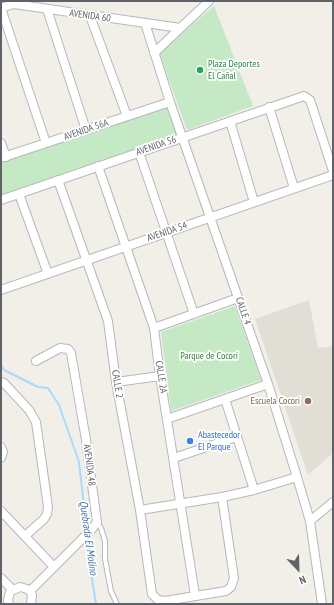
<!DOCTYPE html>
<html>
<head>
<meta charset="utf-8">
<style>
	body { margin:0 }
	#map { position:relative; width:334px; height:605px; overflow:hidden; background:#f1efe8; font-family:"PT Sans Narrow",sans-serif }
	canvas { display:block }
	.frame { position:absolute; inset:0; border:2px solid #5f6368; pointer-events:none }
	.north { position:absolute; left:278px; top:549px; width:40px; height:40px; -webkit-text-stroke:3px #fff; paint-order:stroke; rotate:157deg; font-size:11px; font-weight:700; line-height:16px; text-align:center; color:#5f6368 }
	.north::after { content:''; display:block; margin:auto; width:14px; height:18px; background:#5f6368; clip-path:polygon(50% 0,100% 100%,50% 72%,0 100%) }
</style>
</head>
<body>
<div id="map">
<canvas width="334" height="605"></canvas>
<div class="frame"></div>
<div class="north">N</div>
</div>
<script>
const g = document.querySelector('canvas').getContext('2d');
g.lineJoin = 'round';
function paint(path, color) {
  g.fillStyle = color;
  g.fill(path, 'evenodd');
}
function shape(rows) {
  const path = new Path2D();
  for (const r of rows) {
    path.moveTo(r[0], r[1]);
    for (let i = 2; i < r.length; i += 2) path.lineTo(r[i], r[i + 1]);
  }
  return path;
}
function stroke(path, color, width, dash) {
  g.strokeStyle = color;
  g.lineWidth = width;
  g.lineCap = dash ? 'butt' : 'round';
  g.setLineDash(dash || []);
  g.stroke(path);
}
function write(font, color, halo, rows, align = 'center') {
  g.font = font + ' "PT Sans Narrow",sans-serif';
  g.lineWidth = 3.5;
  g.setLineDash([]);
  g.textBaseline = 'middle';
  g.strokeStyle = halo;
  g.fillStyle = color;
  for (const [text, x, y, turn = 0] of rows) {
    g.save();
    g.translate(x, y);
    g.rotate((+turn || 0) * Math.PI / 180);
    g.textAlign = isNaN(turn) ? turn : align;
    if (halo) g.strokeText(text, 0, 0);
    g.fillText(text, 0, 0);
    g.restore();
  }
}
const education = shape([
	[309,300,318,348,333,346,333,453,308,475,255,319]
]);
const green = shape([
	[214,6,253,106,187,130,159,52],
	[166,104,177,136,1,197,1,161],
	[235,306,261,380,171,411,161,332]
]);
const stream = shape([
	[1,365,4,370,38,387,48,388,59,405,79,462,84,506,85,533],
	[87,537,90,542,91,572,96,604]
]);
const service = shape([
	[97,522,101,528,105,541,105,559,111,591,117,604]
]);
const minor = shape([
	[1,8,14,4,180,28],
	[1,8,46,143],
	[47,9,86,130],
	[90,16,127,116],
	[145,23,170,102,268,384,297,477,310,521,322,604],
	[154,53,209,1],
	[269,107,294,188],
	[230,121,254,202],
	[1,143,6,157],
	[139,152,194,314],
	[1,158,170,102],
	[98,166,154,328,160,376,195,595],
	[58,180,108,321,116,382,140,510,152,594,158,600,165,601,226,591,231,587,234,578,222,497],
	[19,194,48,274],
	[1,200,304,96,310,100,333,171],
	[1,290,333,175],
	[154,328,238,298],
	[1,382,4,383,29,410,36,422,48,507,47,514,44,519,25,536],
	[116,382,160,376],
	[225,399,254,490],
	[167,419,268,384],
	[1,447,3,452,1,458],
	[174,458,236,437],
	[140,510,222,497,254,490,297,477],
	[1,511,54,567],
	[310,521,333,502],
	[1,578,13,590],
	[30,591,92,529,97,522,86,440,71,353,68,349,60,348,36,361],
	[9,604,8,600,10,592,13,590,20,587,27,589,30,591,32,595,31,604]
]);
const markers = [
	[200,70,4,"#2e9e5b"],
	[308,401,4,"#8d6e63"],
	[190,441,4,"#3f7fe0"]
];
const streetNames = [
	["AVENIDA 60",90,16,8],
	["AVENIDA 56A",86,130,-19],
	["AVENIDA 56",156,146,-19],
	["AVENIDA 54",167,232,-19],
	["CALLE 4",243,311,71],
	["CALLE 2A",161,377,81],
	["CALLE 2",117,384,81],
	["AVENIDA 48",89,465,83]
];
const leisureNames = [
	["Plaza Deportes",208,64],
	["El Cañal",208,76]
];
const parkNames = [
	["Parque de Cocorí",209,356]
];
const educationNames = [
	["Escuela Cocorí",300,401]
];
const shopNames = [
	["Abastecedor",198,435],
	["El Parque",198,447]
];
const waterNames = [
	["Quebrada El Molino",88,538,82]
];
paint(education, '#e1ded6');
paint(green, '#c5e8c5');
stroke(stream, '#aadaff', 2);
stroke(service, '#b5b8bc', 6);
stroke(minor, '#b5b8bc', 10);
stroke(service, '#fff', 4);
stroke(minor, '#fff', 8);
for (const [x, y, r, color] of markers) {
  const dot = new Path2D();
  dot.arc(x, y, r, 0, 2 * Math.PI);
  g.fillStyle = color;
  g.fill(dot);
  stroke(dot, '#fff', 1.5);
}
write('10px', '#5f6368', '#fff', streetNames);
write('10px', '#27864d', '#fff', leisureNames, 'left');
write('10px', '#348238', '#fff', parkNames);
write('10px', '#785e54', '#fff', educationNames, 'right');
write('10px', '#366cbe', '#fff', shopNames, 'left');
write('italic 11px', '#4174aa', '#fff', waterNames);
</script>
</body>
</html>
